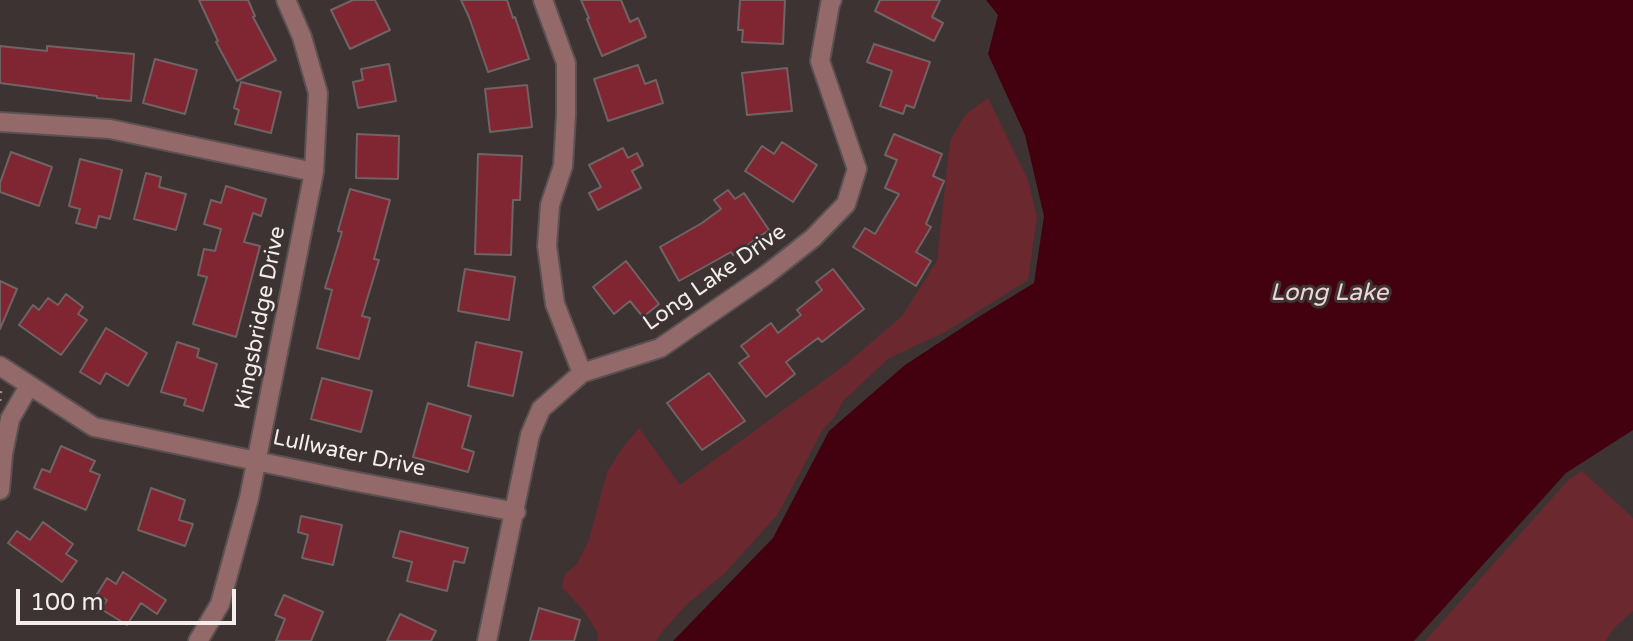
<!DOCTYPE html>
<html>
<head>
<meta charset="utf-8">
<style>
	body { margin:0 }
	#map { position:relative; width:1633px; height:641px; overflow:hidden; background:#3e3333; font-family:"Varela Round",sans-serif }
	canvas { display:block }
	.scale { position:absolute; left:16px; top:589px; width:220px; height:36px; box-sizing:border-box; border:4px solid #f4eded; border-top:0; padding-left:10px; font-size:24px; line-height:28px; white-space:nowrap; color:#f4eded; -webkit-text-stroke:6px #3e3333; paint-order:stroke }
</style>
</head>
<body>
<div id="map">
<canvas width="1633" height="641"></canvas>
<div class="scale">100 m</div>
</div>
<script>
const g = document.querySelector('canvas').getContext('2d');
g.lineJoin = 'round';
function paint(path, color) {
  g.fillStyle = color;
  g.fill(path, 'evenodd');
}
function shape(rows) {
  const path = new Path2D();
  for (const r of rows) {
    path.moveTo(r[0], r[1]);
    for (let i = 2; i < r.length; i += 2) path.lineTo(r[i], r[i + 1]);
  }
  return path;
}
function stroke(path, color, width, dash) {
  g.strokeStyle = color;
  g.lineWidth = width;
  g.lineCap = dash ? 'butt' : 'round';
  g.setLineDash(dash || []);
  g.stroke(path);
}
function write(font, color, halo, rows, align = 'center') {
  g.font = font + ' "Varela Round",sans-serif';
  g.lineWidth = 6;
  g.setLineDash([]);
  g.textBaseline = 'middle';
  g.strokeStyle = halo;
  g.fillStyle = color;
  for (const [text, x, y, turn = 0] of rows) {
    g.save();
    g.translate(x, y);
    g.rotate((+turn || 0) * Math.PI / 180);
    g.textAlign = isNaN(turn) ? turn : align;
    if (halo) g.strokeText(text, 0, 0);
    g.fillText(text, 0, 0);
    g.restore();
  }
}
const green = shape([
	[988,98,1028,180,1037,217,1028,280,945,332,889,358,843,401,833,419,823,429,778,514,724,574,687,604,662,632,656,641,597,641,598,633,583,610,562,587,565,574,577,564,589,540,607,472,623,447,639,428,680,485,845,365,902,316,937,261,950,141,965,115],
	[1582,471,1633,518,1633,611,1616,626,1605,641,1425,641,1569,479]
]);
const water = shape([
	[986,0,1633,0,1633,430,1566,473,1414,641,673,641,773,538,829,431,905,365,980,316,1034,283,1044,216,1025,135,988,54,998,15]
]);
const building = shape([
	[199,0,248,0,255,16,253,17,276,60,237,81,216,42,218,41,199,0],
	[353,0,375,0,390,30,350,49,331,10,353,0],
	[461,0,507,0,513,18,515,17,529,59,488,72,469,17,461,0],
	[581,0,621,0,630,22,638,18,646,37,602,56,587,19,589,18,581,0],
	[740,0,785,0,783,44,742,42,743,30,738,30,740,0],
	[880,0,940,0,932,17,943,23,934,41,875,11,880,0],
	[874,44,930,62,914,108,906,105,903,114,880,106,892,71,867,62,874,44],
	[0,46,47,51,47,46,134,54,131,101,97,98,97,96,0,83,0,46],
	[155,59,197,70,185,114,143,103,155,59],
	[389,64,396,101,358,108,353,82,363,80,361,69,389,64],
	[638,65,645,84,656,80,663,103,608,121,594,79,638,65],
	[787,68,792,111,747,115,742,73,787,68],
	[241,82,281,92,271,133,235,124,239,110,234,108,241,82],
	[527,85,532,127,490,132,485,89,527,85],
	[357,134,399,136,398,179,356,178,357,134],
	[894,134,942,154,933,176,944,181,926,224,931,227,916,252,931,261,916,286,853,247,865,228,875,234,899,194,885,188,897,160,885,155,894,134],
	[782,142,817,165,793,202,745,171,762,146,774,154,782,142],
	[623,148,628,158,637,153,643,165,632,171,641,188,598,210,589,193,601,187,589,165,623,148],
	[11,152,52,167,39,206,0,192,0,183,11,152],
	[478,154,522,156,520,200,513,200,511,255,475,254,478,154],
	[80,159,122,170,110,219,99,216,96,228,76,223,80,209,69,206,80,159],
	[146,173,161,177,159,187,186,194,176,230,134,219,146,173],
	[226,186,266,199,261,216,253,213,244,242,260,246,236,337,193,324,207,277,198,275,204,249,215,251,221,229,204,224,211,200,221,203,226,186],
	[350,189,390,200,374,259,379,260,362,316,370,318,359,359,317,348,332,290,325,288,342,232,338,231,350,189],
	[728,190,735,199,744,193,769,230,733,255,731,252,679,281,660,247,702,223,721,209,714,200,728,190],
	[626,261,659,304,643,317,630,301,614,314,593,287,626,261],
	[465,269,515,277,509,320,458,311,465,269],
	[833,269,864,309,822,342,818,338,786,362,795,374,766,397,739,363,749,356,741,346,771,323,778,333,801,315,797,310,822,290,816,282,833,269],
	[0,281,17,289,0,329,0,281],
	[66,294,83,307,78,314,87,320,61,355,19,325,33,305,39,310,48,298,58,305,66,294],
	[106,328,147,353,128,386,106,373,100,384,80,372,106,328],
	[177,342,199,349,197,357,217,364,203,411,184,405,186,399,161,392,177,342],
	[476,342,522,352,513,396,468,386,476,342],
	[709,373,745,421,702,450,667,403,709,373],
	[322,378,372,391,361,432,311,419,322,378],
	[428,403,471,416,462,448,474,452,468,472,413,457,428,403],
	[61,446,95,461,90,471,100,475,86,510,34,488,42,469,50,472,61,446],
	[151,488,185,500,179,520,193,524,185,546,138,530,151,488],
	[301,516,342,525,333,565,302,558,308,535,298,532,301,516],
	[43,522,73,544,66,554,77,561,62,582,8,543,17,531,30,540,43,522],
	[400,531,468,548,464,563,454,561,447,591,407,581,412,562,393,557,400,531],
	[123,572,166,600,157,614,141,603,127,625,101,609,107,600,97,594,107,578,116,584,123,572],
	[284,595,323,612,311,641,276,641,285,619,275,615,284,595],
	[539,608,580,620,574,641,530,641,539,608],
	[400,614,436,631,431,641,387,641,400,614]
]);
const path = shape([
	[0,401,1,387]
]);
const minor = shape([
	[543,0,566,63,566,115,563,166,550,205,547,246,555,304,582,373],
	[0,122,110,129,314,172],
	[0,366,94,427,347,480,516,512],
	[0,490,3,454,10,419,29,386],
	[198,641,220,604,249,498,314,172,318,93,302,37,286,0],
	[487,641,530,435,541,409,582,373,660,348,766,275,813,238,846,204,857,169,820,61,830,4,832,0]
]);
const streetNames = [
	["Long Lake Drive",715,278,-35],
	["Kingsbridge Drive",261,318,-79],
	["Lullwater Drive",349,454,12]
];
const waterNames = [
	["Long Lake",1329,294]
];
paint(green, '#6c282f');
paint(water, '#43000e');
paint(building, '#802632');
stroke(building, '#706363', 2);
stroke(minor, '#5b5151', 22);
stroke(path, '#9a9191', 3, [2, 6]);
stroke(minor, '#94696a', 18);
write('22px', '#f4eded', '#3e3333', streetNames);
write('italic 24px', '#efd4d4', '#3e3333', waterNames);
</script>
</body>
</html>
